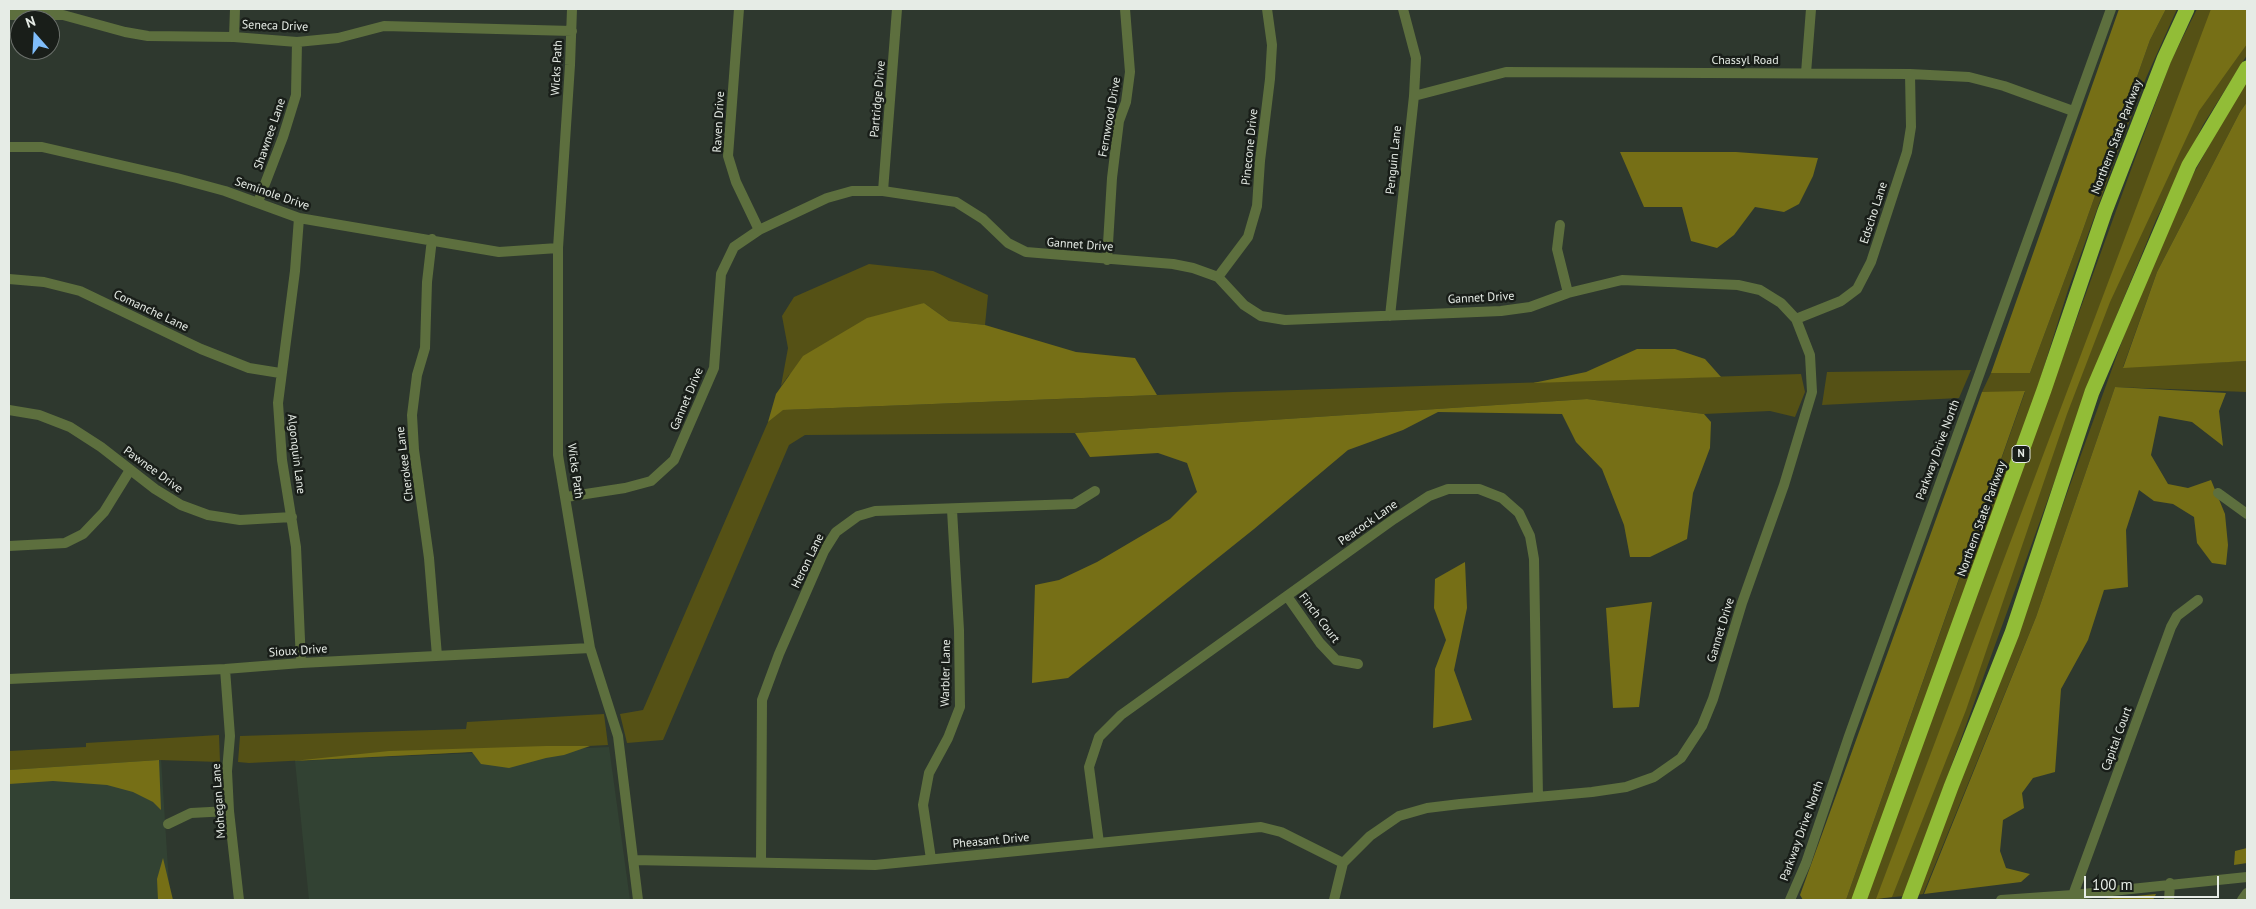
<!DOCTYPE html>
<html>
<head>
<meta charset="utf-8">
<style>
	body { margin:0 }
	#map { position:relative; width:2256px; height:909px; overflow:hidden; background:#2e382e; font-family:"PT Sans",sans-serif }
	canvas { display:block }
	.frame { position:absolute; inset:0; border:10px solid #e6ece6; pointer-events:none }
	.north { position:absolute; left:10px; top:10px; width:50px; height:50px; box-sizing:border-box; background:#191e19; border:1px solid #6b706b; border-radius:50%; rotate:341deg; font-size:14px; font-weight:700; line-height:20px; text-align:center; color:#e6ece6 }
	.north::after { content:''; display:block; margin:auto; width:18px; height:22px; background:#7fbdfa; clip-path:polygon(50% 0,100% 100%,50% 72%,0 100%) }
	.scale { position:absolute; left:2084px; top:876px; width:135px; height:22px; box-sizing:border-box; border:2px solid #e6ece6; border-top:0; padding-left:6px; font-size:15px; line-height:18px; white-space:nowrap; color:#e6ece6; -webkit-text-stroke:4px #191e19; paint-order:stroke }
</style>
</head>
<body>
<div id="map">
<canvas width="2256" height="909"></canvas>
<div class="frame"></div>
<div class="north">N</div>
<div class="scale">100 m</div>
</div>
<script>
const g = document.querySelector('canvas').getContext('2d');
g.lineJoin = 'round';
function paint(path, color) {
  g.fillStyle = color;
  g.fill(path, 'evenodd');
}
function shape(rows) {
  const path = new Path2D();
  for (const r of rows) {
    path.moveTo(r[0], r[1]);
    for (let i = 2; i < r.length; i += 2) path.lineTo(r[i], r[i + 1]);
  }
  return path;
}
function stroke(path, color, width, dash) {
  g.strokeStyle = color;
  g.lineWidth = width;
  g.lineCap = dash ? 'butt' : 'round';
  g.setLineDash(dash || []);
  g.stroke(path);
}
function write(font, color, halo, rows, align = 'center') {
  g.font = font + ' "PT Sans",sans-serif';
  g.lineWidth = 5;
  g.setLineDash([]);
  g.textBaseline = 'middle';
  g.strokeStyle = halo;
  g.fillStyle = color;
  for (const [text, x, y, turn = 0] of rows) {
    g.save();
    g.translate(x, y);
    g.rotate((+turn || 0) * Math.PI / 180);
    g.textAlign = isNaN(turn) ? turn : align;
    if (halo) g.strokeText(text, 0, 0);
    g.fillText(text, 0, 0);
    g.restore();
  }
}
const built = shape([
	[609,747,630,900,309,900,295,761],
	[161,758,170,900,9,900,9,766]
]);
const green = shape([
	[2166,9,2177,9,2146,78,2114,162,2068,290,2033,402,1853,900,1846,900,2025,392,1982,392,1991,373,2030,373,2079,241,2150,40],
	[2197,9,2247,9,2247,55,2203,125,2156,220,2101,353,1904,896,1865,900,2136,156,2171,61],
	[2247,77,2247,102,2240,112,2157,272,2123,367,2247,361,2247,392,2115,387,2036,617,1923,894,1917,895,2005,665,2147,272,2190,180],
	[869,264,933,271,988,295,985,325,949,321,924,303,789,375,781,386,788,348,782,316,794,297],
	[1971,370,1959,398,1822,405,1827,372],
	[1801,374,1805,392,1795,417,1770,411,1704,414,1587,399,1075,433,805,435,789,445,663,740,627,743,620,714,643,710,768,422,782,410,1233,392],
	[604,714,608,745,249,763,238,762,240,736,466,729,467,722],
	[219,735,220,762,159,760,9,770,9,751,86,747,86,743]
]);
const forest = shape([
	[2119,9,2166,9,2150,40,2079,241,2030,373,1991,373],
	[2211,9,2247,9,2247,44,2199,111,2110,302,2067,414,1966,710,1892,897,1876,899],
	[2247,102,2247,361,2123,368,2157,272,2240,112],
	[1620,152,1736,152,1818,158,1813,176,1799,204,1784,212,1755,207,1734,235,1717,248,1691,241,1682,207,1644,207],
	[924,303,949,321,985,325,1076,352,1135,358,1157,395,783,410,768,422,776,394,803,356,867,318],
	[1637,349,1675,349,1705,359,1721,377,1533,383,1586,372],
	[2115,387,2226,393,2219,411,2223,446,2192,422,2159,416,2151,455,2168,484,2188,488,2211,480,2225,514,2228,545,2226,565,2212,563,2197,543,2194,517,2173,504,2154,501,2139,490,2126,530,2128,587,2104,590,2088,640,2061,689,2055,772,2033,778,2022,793,2024,808,2003,820,2000,851,2006,868,2030,874,2021,882,1924,894,2036,617],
	[2025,391,1846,900,1803,900,1800,895,1982,392],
	[1587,399,1704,414,1711,422,1710,448,1693,493,1687,539,1650,557,1630,557,1624,525,1602,469,1576,442,1562,414,1438,412,1403,430,1348,450,1254,529,1068,678,1032,683,1035,585,1059,580,1097,562,1170,519,1197,492,1187,463,1158,453,1090,457,1075,433],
	[1465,562,1467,608,1454,670,1472,720,1433,728,1435,669,1446,640,1434,608,1435,579],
	[1652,602,1639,707,1613,708,1606,608],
	[546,746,590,746,564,755,546,758,509,768,481,764,472,752,293,761,389,751],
	[159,760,161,810,153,802,133,792,107,785,53,781,9,784,9,770],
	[2247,848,2247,863,2234,865,2235,851],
	[163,858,173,900,158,900,157,879],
	[2156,894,2153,900,2095,900]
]);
const minor = shape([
	[572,9,570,65,558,248,558,455,590,648,618,736,638,900],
	[739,9,728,156,736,182,759,230],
	[9,15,63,15,125,32,148,36,234,37,297,42,338,38,384,26,572,31],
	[234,37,235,9],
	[1806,73,1811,9],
	[1414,96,1506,72,1910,74,1969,77,2004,86,2073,111],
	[9,147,42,147,177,178,225,191,299,218,499,252,558,248],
	[883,191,897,9],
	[258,202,283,137,296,95,297,42],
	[299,218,295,271,278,403,282,460,296,547,301,663],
	[1560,225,1557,249,1568,293],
	[432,239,427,282,425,348,417,375,412,415,414,450,429,558,437,656],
	[1107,260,1112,178,1119,121,1126,102,1130,72,1125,9],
	[1218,277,1248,237,1257,206,1260,161,1270,79,1272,45,1267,9],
	[9,279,44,282,80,291,201,349,249,368,280,373],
	[1390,316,1414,96,1416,58,1403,9],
	[1796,319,1841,301,1857,289,1871,262,1907,152,1911,127,1910,74],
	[9,410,39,415,70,427,101,447,155,489,181,505,208,515,240,520,292,517],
	[2218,493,2247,514],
	[566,497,625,488,651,481,674,460,714,368,721,274,734,247,759,230,827,198,852,191,883,191,956,202,983,219,1008,243,1026,252,1173,264,1193,268,1218,277,1244,305,1261,316,1285,320,1501,311,1530,307,1568,293,1622,280,1738,285,1760,290,1781,303,1796,319,1810,355,1812,392,1784,485,1742,603,1713,699,1702,726,1681,758,1654,777,1626,787,1592,792,1460,804,1427,808,1399,816,1370,836,1343,863,1334,900],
	[9,546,65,543,83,534,104,512,130,470],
	[1287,596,1320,643,1336,660,1358,664],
	[225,669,230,736,227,771,229,811,239,900],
	[9,679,225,669,301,663,590,648],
	[168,824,191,813,229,811],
	[1099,843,1089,767,1099,737,1121,715,1394,519,1429,496,1448,489,1479,489,1502,498,1519,513,1530,536,1534,559,1538,797],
	[931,859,923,805,929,773,948,738,960,707,959,630,952,510],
	[633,860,875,865,1261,827,1281,832,1343,863],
	[761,862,762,700,779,654,824,551,836,532,858,516,875,511,1074,504,1095,491],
	[2073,895,2171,627,2177,616,2198,600],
	[1790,900,1806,863,1849,736,2111,9],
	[2001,900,2073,895,2247,877],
	[2169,900,2170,883],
	[2242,900,2247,893]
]);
const highway = shape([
	[1859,900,2044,390,2105,211,2164,59,2187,9],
	[1909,900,1951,787,2012,633,2092,392,2189,165,2247,68]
]);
const shields = [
	[2021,454,18]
];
const shieldNames = [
	["N",2021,454]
];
const streetNames = [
	["Seneca Drive",275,26,2],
	["Chassyl Road",1745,61],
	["Wicks Path",557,68,-87],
	["Partridge Drive",878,99,-85],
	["Fernwood Drive",1110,117,-80],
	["Raven Drive",719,122,-87],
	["Shawnee Lane",270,134,-71],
	["Northern State Parkway",2117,137,-69],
	["Pinecone Drive",1250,147,-84],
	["Penguin Lane",1394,160,-84],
	["Seminole Drive",272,194,19],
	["Edscho Lane",1874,213,-72],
	["Gannet Drive",1080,245,4],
	["Gannet Drive",1481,298,-3],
	["Comanche Lane",151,311,25],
	["Gannet Drive",687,399,-67],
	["Parkway Drive North",1938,450,-70],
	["Algonquin Lane",296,454,83],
	["Cherokee Lane",405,464,-97],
	["Pawnee Drive",153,470,36],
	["Wicks Path",575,471,82],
	["Northern State Parkway",1982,519,-70],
	["Peacock Lane",1368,523,-35],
	["Heron Lane",808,561,-64],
	["Finch Court",1319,618,53],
	["Gannet Drive",1721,630,-73],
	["Sioux Drive",298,651,-4],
	["Warbler Lane",946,673,-89],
	["Capital Court",2117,739,-70],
	["Mohegan Lane",219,801,-94],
	["Parkway Drive North",1802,831,-70],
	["Pheasant Drive",991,841,-5]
];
paint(built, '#324233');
paint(green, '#555115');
paint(forest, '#766f16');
stroke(minor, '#5d6f3e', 10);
stroke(highway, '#92bd37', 15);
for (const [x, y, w] of shields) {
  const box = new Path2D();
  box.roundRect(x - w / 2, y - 8.5, w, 17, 4);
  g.fillStyle = '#191e19';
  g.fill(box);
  stroke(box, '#e6ece6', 1);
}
write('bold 11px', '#e6ece6', null, shieldNames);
write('12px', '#e6ece6', '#191e19', streetNames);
</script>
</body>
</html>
